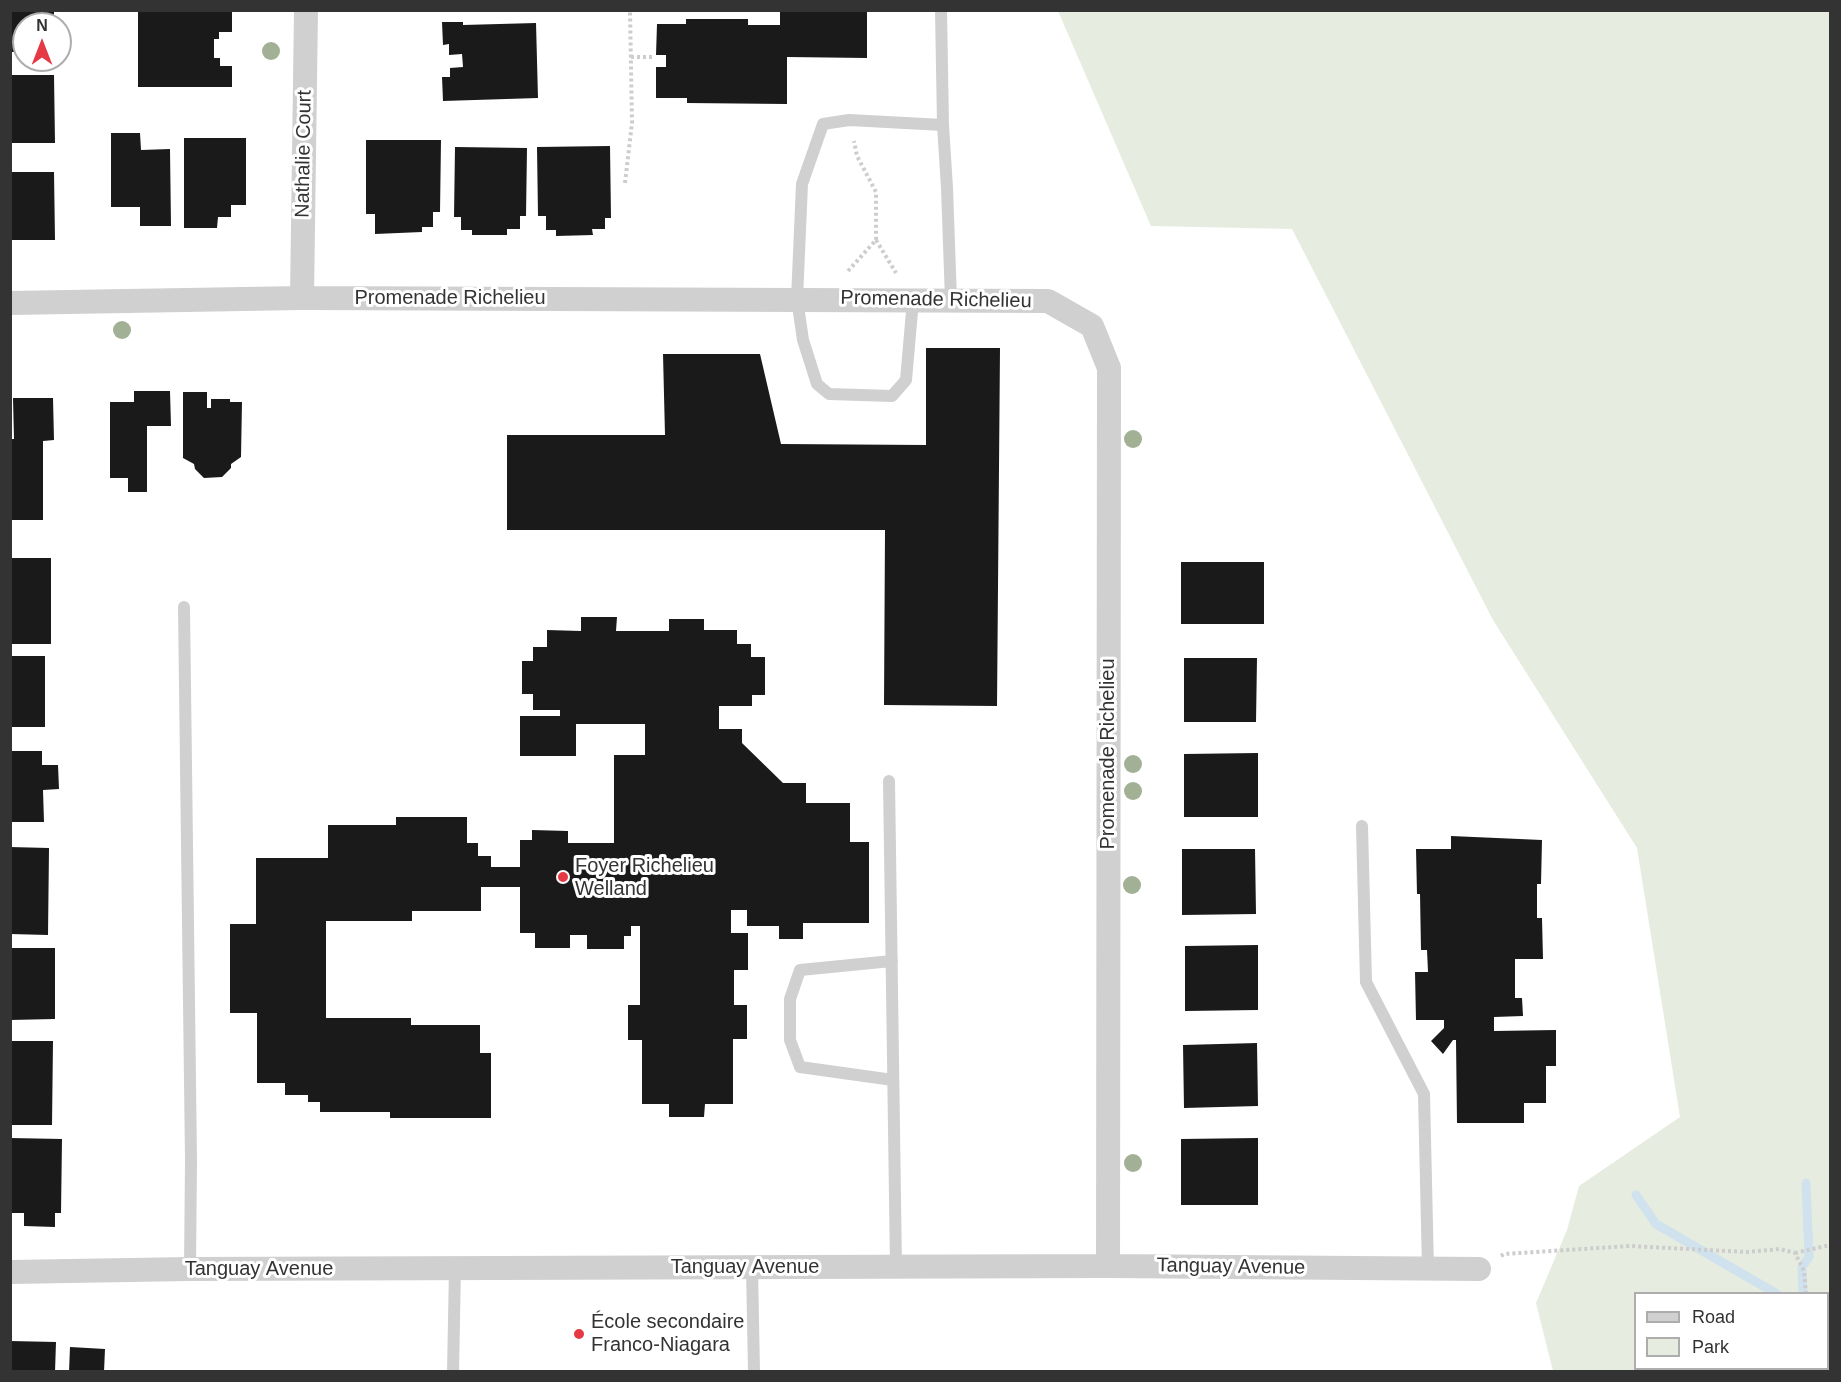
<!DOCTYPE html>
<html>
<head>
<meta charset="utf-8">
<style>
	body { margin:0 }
	#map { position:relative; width:1841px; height:1382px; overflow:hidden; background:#fff; font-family:Helvetica,sans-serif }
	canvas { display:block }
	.frame { position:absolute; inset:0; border:12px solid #333; pointer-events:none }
	.legend { position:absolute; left:1634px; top:1292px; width:195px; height:78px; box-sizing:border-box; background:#fff; border:2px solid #adadad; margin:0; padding:8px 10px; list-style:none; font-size:18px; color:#333 }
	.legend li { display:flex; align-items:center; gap:12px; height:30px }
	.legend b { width:30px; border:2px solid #adadad }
	.north { position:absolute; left:12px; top:12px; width:60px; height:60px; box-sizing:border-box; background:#fff; border:2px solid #adadad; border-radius:50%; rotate:0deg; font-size:16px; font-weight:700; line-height:24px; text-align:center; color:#333 }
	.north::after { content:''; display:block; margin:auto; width:21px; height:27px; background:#e63946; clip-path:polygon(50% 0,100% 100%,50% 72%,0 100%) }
</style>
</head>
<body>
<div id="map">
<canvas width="1841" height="1382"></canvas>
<div class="frame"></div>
<ul class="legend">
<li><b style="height:8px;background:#d0d0d0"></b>Road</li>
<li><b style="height:16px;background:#e6ecdf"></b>Park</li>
</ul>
<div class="north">N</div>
</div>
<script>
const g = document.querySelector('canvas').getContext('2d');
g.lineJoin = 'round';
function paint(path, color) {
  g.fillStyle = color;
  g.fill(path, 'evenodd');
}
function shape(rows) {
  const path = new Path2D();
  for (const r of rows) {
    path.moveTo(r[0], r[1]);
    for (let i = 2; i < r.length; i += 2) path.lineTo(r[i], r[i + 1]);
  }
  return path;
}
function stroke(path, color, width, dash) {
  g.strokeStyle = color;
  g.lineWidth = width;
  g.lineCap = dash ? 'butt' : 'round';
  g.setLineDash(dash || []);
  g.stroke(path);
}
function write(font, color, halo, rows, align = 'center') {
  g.font = font + ' Helvetica,sans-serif';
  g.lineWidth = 6;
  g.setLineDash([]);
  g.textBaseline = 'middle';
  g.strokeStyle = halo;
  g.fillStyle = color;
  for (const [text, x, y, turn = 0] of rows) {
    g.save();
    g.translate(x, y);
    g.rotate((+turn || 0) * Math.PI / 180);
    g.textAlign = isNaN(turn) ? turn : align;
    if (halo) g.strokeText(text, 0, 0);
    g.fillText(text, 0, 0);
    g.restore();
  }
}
const green = shape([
	[1058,11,1830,11,1830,1371,1553,1371,1536,1303,1567,1230,1579,1186,1680,1117,1637,848,1493,620,1292,229,1151,226],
	[1636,1294,1828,1294,1828,1368,1636,1368]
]);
const stream = shape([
	[1636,1195,1656,1224,1777,1294],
	[1803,1294,1802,1267,1809,1257,1806,1183]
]);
const building = shape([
	[10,10,54,10,54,24,24,24,24,52,10,52],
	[780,10,867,10,867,58,787,57,787,104,687,103,687,98,656,98,656,67,666,67,666,55,656,55,657,24,686,24,686,19,748,19,748,25,780,25],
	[138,12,232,12,232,32,219,32,219,39,214,39,214,58,220,58,220,66,232,66,232,87,138,87],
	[442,22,463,22,463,25,536,23,538,98,443,101,442,77,450,77,450,68,463,67,462,54,449,55,449,44,443,45],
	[10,75,54,75,55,143,10,143],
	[111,133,140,133,141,150,170,149,171,226,140,226,140,207,111,207],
	[184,138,246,138,246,205,231,205,231,217,218,217,217,228,184,228],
	[366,140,441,140,440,212,433,212,433,227,422,227,422,232,375,234,375,214,366,214],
	[610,146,611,218,605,218,605,229,592,229,593,235,556,236,556,230,546,230,546,216,538,216,537,147],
	[455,147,527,148,526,216,520,216,520,229,507,229,507,235,472,235,472,230,461,230,461,217,454,217],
	[10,172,54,172,55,240,10,240],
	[926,348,1000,348,997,706,884,705,885,530,507,530,507,435,665,435,663,354,760,354,781,444,926,445],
	[134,391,170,391,171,426,147,426,147,492,128,492,128,478,110,478,110,402,134,402],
	[183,392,207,392,207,408,211,408,211,399,230,399,230,402,242,402,241,457,231,464,231,468,222,477,204,478,195,469,194,464,183,458],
	[13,398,53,398,54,440,43,441,43,520,10,520,10,439,14,439],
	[10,558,51,558,51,644,10,644],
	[1181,562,1264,562,1264,624,1181,624],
	[581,617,617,617,616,631,669,631,669,619,704,619,704,630,737,630,737,644,751,644,751,657,765,657,765,695,752,695,752,706,719,706,719,729,742,729,742,743,783,783,806,783,806,803,850,803,850,842,869,842,869,923,803,923,803,939,779,939,779,926,747,926,747,910,731,910,731,933,748,933,748,970,734,970,734,1005,747,1005,747,1039,733,1039,733,1104,705,1104,704,1117,669,1117,669,1104,642,1104,642,1040,628,1040,628,1005,640,1005,640,926,631,926,631,936,624,936,624,949,587,949,587,935,570,935,570,948,535,948,535,933,520,933,520,887,481,887,481,911,412,911,412,921,326,921,326,1018,411,1018,411,1025,480,1025,480,1053,491,1053,491,1118,390,1118,390,1112,320,1112,320,1102,308,1102,308,1095,285,1095,285,1083,257,1083,257,1013,230,1013,230,924,256,924,256,858,328,858,328,825,396,825,396,817,467,817,467,843,478,843,478,856,491,856,491,867,520,867,520,840,532,840,532,830,568,831,568,843,614,843,614,755,645,755,645,724,576,724,576,756,520,756,520,716,560,716,560,710,533,710,533,694,522,694,522,661,533,661,533,647,547,647,547,630,581,631],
	[10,656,45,656,45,727,10,727],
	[1184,658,1257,658,1256,722,1184,722],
	[10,751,42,751,42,765,58,765,59,789,43,790,44,822,10,822],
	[1258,753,1258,817,1184,817,1184,754],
	[1451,836,1542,840,1541,884,1537,884,1537,918,1542,918,1543,959,1515,959,1515,998,1522,998,1523,1016,1494,1017,1494,1031,1556,1030,1556,1066,1546,1066,1546,1103,1524,1103,1524,1123,1457,1123,1456,1040,1453,1040,1443,1054,1431,1041,1444,1028,1444,1020,1416,1020,1415,972,1428,972,1427,950,1421,950,1420,894,1417,894,1416,849,1451,849],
	[10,847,49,848,48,935,10,934],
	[1182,849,1255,849,1256,914,1182,915],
	[1258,945,1258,1010,1185,1011,1185,946],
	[10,948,55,948,55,1019,10,1020],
	[10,1041,53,1041,52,1125,10,1125],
	[1257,1043,1258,1106,1184,1108,1183,1045],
	[10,1138,62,1139,61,1213,55,1213,55,1227,24,1226,24,1213,10,1213],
	[1258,1138,1258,1205,1181,1205,1181,1139],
	[10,1341,56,1342,55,1372,10,1372],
	[70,1347,105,1349,104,1372,69,1372]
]);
const path = shape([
	[631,57,654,57],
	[625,183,632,123,630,10],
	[876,240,896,273],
	[848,271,876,240,876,192,857,156,854,141],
	[1795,1253,1830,1245],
	[1501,1256,1504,1254,1630,1246,1747,1252,1780,1249,1795,1253,1804,1271,1806,1294],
	[1806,1372,1806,1368]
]);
const service = shape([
	[941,10,943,125,947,188,951,300],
	[913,300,906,380,892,396,829,394,817,384,803,340,797,299,802,184,823,124,849,120,943,125],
	[184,607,191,1160,190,1269],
	[889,781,896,1267],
	[1362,826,1366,982,1424,1094,1428,1269],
	[892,961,800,970,790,999,790,1040,800,1067,893,1080],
	[752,1267,754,1372],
	[453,1372,455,1268]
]);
const minor = shape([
	[302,298,306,10],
	[10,303,302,298,1048,301,1092,326,1109,368,1108,1266],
	[10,1272,190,1269,1108,1266,1479,1269]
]);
const trees = [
	[271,51],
	[122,330],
	[1133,439],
	[1133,764],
	[1133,791],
	[1132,885],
	[1133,1163]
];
const markers = [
	[563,877,6,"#e63946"],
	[579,1334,6,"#e63946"]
];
const streetNames = [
	["Nathalie Court",304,154,-89],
	["Promenade Richelieu",450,298],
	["Promenade Richelieu",936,300,1],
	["Promenade Richelieu",1108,754,-90],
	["Tanguay Avenue",745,1267],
	["Tanguay Avenue",1231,1267,1],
	["Tanguay Avenue",259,1269]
];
const poiNames = [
	["Foyer Richelieu",575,866],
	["Welland",575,889],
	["École secondaire",591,1322],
	["Franco-Niagara",591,1345]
];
paint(green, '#e6ecdf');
stroke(stream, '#cfe2ee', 9);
paint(building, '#1a1a1a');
stroke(path, '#cdcdcd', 4, [3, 3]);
stroke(service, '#d0d0d0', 12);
stroke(minor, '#d0d0d0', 24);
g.fillStyle = '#a2b095';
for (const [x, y] of trees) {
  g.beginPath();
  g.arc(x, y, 9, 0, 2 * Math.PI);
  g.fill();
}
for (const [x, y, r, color] of markers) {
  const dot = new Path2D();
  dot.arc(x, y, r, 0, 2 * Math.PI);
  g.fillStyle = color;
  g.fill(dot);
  stroke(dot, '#fff', 2);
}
write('20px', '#333', '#fff', streetNames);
write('20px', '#333', '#fff', poiNames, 'left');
</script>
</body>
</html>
